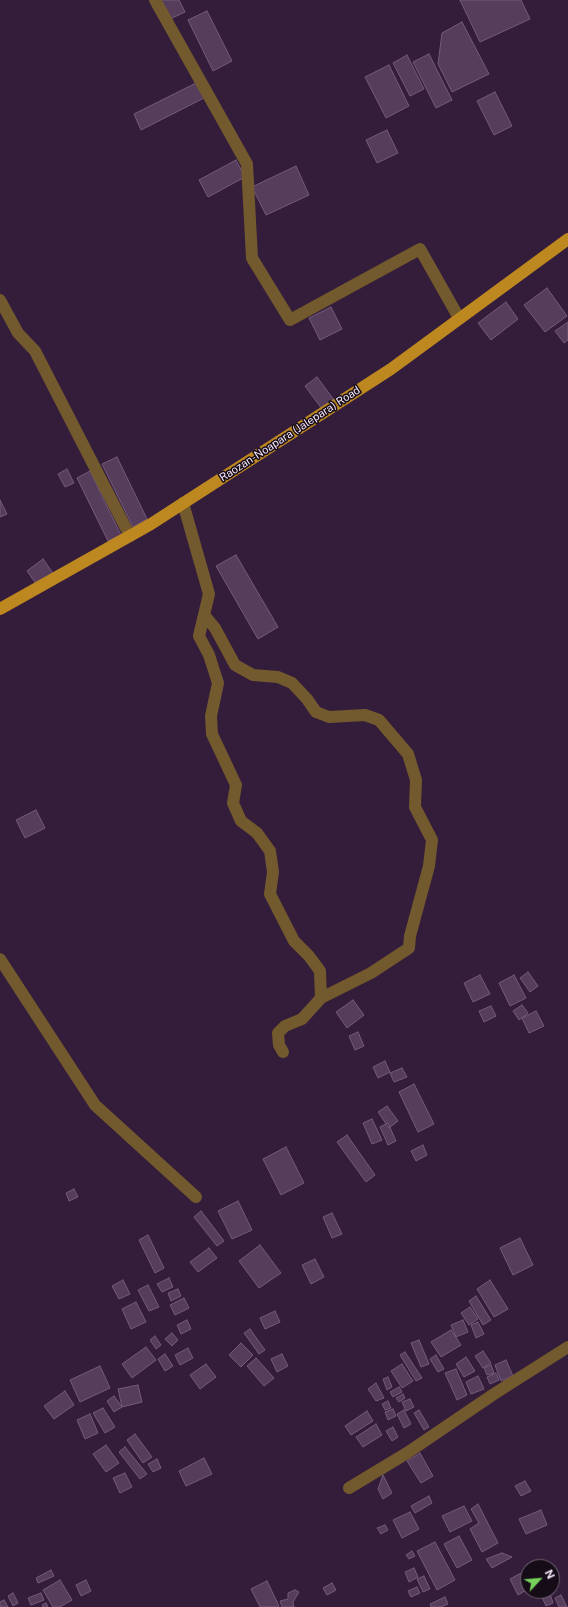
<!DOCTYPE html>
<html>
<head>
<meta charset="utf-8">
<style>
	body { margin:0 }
	#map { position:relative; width:568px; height:1607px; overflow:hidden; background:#341d3a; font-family:"Public Sans",sans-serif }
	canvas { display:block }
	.north { position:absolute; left:520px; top:1559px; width:40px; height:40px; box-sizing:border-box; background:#160c18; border:1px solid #706473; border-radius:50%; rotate:64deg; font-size:11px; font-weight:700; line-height:16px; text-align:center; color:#f7e8fb }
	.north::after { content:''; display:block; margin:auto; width:14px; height:18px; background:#76d25a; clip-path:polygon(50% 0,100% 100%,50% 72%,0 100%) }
</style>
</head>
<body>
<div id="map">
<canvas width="568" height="1607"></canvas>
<div class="north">N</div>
</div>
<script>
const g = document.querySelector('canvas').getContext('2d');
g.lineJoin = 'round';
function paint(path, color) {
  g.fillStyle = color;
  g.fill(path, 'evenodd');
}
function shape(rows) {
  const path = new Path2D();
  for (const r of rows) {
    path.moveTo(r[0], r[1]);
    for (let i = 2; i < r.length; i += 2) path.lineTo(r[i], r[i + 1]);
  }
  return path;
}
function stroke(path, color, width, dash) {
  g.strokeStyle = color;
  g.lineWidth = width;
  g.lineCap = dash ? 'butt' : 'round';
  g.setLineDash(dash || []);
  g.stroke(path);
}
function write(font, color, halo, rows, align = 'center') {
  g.font = font + ' "Public Sans",sans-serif';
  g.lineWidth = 3;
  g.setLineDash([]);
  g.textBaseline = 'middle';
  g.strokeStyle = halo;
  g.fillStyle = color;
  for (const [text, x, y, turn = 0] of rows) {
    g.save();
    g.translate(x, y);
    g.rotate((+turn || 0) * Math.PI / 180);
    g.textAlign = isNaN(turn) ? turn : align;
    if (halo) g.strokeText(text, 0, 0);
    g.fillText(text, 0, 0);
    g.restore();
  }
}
const building = shape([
	[158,0,179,0,185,12,168,20,158,0],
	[460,0,521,0,530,19,480,42,460,0],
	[207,11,232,61,213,71,188,20,207,11],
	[462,22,489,74,452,92,438,64,442,33,462,22],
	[429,54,452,100,436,108,413,62,429,54],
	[407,55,424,89,410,96,393,63,407,55],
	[389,65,409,106,386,118,365,77,389,65],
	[196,83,204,98,141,130,134,114,196,83],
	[495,92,512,126,494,135,477,101,495,92],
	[387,130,398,153,377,163,366,140,387,130],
	[236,160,245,177,208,197,199,180,236,160],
	[296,166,309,195,266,215,252,187,296,166],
	[547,288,567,316,545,332,524,305,547,288],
	[506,302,518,319,491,340,478,323,506,302],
	[331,307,342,329,320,340,309,318,331,307],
	[568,322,568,340,564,343,555,331,568,322],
	[317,377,334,400,322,409,305,386,317,377],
	[117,457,147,519,133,527,102,464,117,457],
	[67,469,74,483,65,487,58,474,67,469],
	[90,471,121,535,108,541,77,478,90,471],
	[0,500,7,514,0,517,0,500],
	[236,555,278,627,258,639,216,566,236,555],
	[43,559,55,576,39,588,27,571,43,559],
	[36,810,45,828,25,838,16,820,36,810],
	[528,972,538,986,530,992,520,978,528,972],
	[480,975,490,994,473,1002,464,983,480,975],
	[514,975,526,998,510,1006,499,983,514,975],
	[353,1000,364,1015,347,1028,336,1012,353,1000],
	[522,1005,528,1013,519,1020,513,1011,522,1005],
	[491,1006,496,1016,484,1022,479,1011,491,1006],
	[536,1011,544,1026,529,1033,522,1018,536,1011],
	[358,1032,364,1046,355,1050,349,1036,358,1032],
	[385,1061,390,1072,378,1078,373,1067,385,1061],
	[402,1068,407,1077,394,1082,390,1073,402,1068],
	[414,1084,434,1124,418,1132,399,1092,414,1084],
	[387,1106,398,1121,389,1128,378,1112,387,1106],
	[372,1119,382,1140,372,1144,363,1123,372,1119],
	[388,1123,396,1141,388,1145,380,1127,388,1123],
	[347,1135,375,1175,366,1182,337,1142,347,1135],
	[423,1145,427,1155,416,1161,411,1151,423,1145],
	[286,1147,304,1183,281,1195,263,1159,286,1147],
	[74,1189,78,1197,69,1201,66,1193,74,1189],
	[238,1201,252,1230,232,1239,218,1211,238,1201],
	[201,1211,224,1241,217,1246,194,1217,201,1211],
	[332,1213,342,1234,332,1238,323,1217,332,1213],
	[148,1235,164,1268,155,1273,139,1240,148,1235],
	[520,1238,533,1265,513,1275,500,1248,520,1238],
	[260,1245,281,1273,259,1288,239,1261,260,1245],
	[209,1248,217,1258,198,1272,190,1262,209,1248],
	[315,1259,324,1277,311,1284,302,1265,315,1259],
	[169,1278,173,1287,162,1292,157,1284,169,1278],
	[123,1280,130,1294,119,1299,112,1286,123,1280],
	[490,1280,508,1309,494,1317,477,1289,490,1280],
	[148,1285,159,1307,149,1311,138,1290,148,1285],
	[178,1289,181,1296,171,1301,168,1293,178,1289],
	[476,1296,491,1320,483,1325,469,1301,476,1296],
	[184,1298,189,1308,175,1315,170,1305,184,1298],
	[136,1302,146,1322,131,1329,122,1309,136,1302],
	[470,1307,478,1319,469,1325,461,1313,470,1307],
	[275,1311,280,1322,265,1329,260,1318,275,1311],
	[187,1320,191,1329,181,1334,177,1325,187,1320],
	[463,1320,468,1332,456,1337,451,1325,463,1320],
	[478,1322,484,1334,476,1338,471,1325,478,1322],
	[250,1329,265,1350,259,1354,244,1333,250,1329],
	[451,1330,461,1345,441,1357,431,1342,451,1330],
	[172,1333,178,1340,172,1346,165,1339,172,1333],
	[155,1336,161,1345,156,1349,150,1340,155,1336],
	[419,1340,429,1364,421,1367,411,1343,419,1340],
	[241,1343,253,1355,241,1367,229,1355,241,1343],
	[146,1347,156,1360,132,1378,122,1364,146,1347],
	[188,1348,193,1358,180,1365,175,1355,188,1348],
	[483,1351,491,1363,483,1368,475,1356,483,1351],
	[405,1352,422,1378,416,1381,400,1355,405,1352],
	[165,1354,173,1366,165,1371,158,1359,165,1354],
	[282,1354,288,1366,277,1372,271,1359,282,1354],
	[436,1355,444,1369,438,1372,430,1359,436,1355],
	[466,1357,475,1371,464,1377,456,1364,466,1357],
	[256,1358,274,1378,264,1386,247,1366,256,1358],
	[506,1360,513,1376,501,1381,495,1365,506,1360],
	[206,1364,216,1377,200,1389,190,1375,206,1364],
	[402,1364,413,1381,402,1388,391,1371,402,1364],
	[491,1365,494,1373,487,1375,484,1368,491,1365],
	[100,1366,110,1388,80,1402,70,1380,100,1366],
	[456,1369,467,1395,457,1400,445,1373,456,1369],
	[496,1373,499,1380,490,1384,487,1377,496,1373],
	[478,1376,484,1389,471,1394,466,1382,478,1376],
	[388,1377,392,1387,387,1390,383,1379,388,1377],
	[376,1383,384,1398,376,1401,368,1389,376,1383],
	[138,1385,142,1402,122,1407,118,1389,138,1385],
	[399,1387,402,1392,393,1397,390,1392,399,1387],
	[65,1391,74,1405,54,1419,44,1406,65,1391],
	[403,1394,405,1398,399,1402,396,1398,403,1394],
	[114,1396,122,1407,114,1412,107,1401,114,1396],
	[410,1399,414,1407,406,1411,402,1402,410,1399],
	[388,1401,391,1408,385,1410,382,1404,388,1401],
	[103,1408,115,1427,105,1433,93,1413,103,1408],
	[393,1409,396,1416,388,1420,385,1412,393,1409],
	[404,1410,411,1424,404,1428,397,1414,404,1410],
	[419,1410,429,1427,424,1430,414,1413,419,1410],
	[367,1411,373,1421,351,1435,345,1426,367,1411],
	[90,1414,98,1433,85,1439,77,1420,90,1414],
	[376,1424,382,1435,363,1447,356,1437,376,1424],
	[393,1427,398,1437,392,1441,386,1431,393,1427],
	[135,1434,152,1457,143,1463,127,1440,135,1434],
	[106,1445,119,1463,106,1472,93,1454,106,1445],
	[125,1447,147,1474,140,1479,119,1452,125,1447],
	[420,1453,433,1476,421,1483,407,1461,420,1453],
	[204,1458,212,1474,186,1486,179,1471,204,1458],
	[157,1459,161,1468,153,1472,148,1464,157,1459],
	[125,1473,132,1487,120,1493,113,1478,125,1473],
	[383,1475,392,1493,383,1499,378,1489,383,1475],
	[525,1481,531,1491,521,1496,515,1486,525,1481],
	[429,1496,432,1503,415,1513,411,1506,429,1496],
	[478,1504,498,1543,482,1552,470,1529,479,1523,471,1509,478,1504],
	[464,1506,472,1521,450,1532,442,1516,464,1506],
	[541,1510,547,1525,526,1534,519,1519,541,1510],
	[410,1512,419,1529,402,1538,393,1520,410,1512],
	[385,1525,388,1530,381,1534,377,1528,385,1525],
	[459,1536,472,1560,457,1568,444,1544,459,1536],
	[435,1542,455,1580,437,1590,417,1551,435,1542],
	[412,1551,415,1556,409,1559,406,1555,412,1551],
	[502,1553,512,1557,492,1568,486,1559,502,1553],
	[414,1568,418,1577,409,1582,405,1572,414,1568],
	[51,1570,54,1576,38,1583,36,1578,51,1570],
	[523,1572,528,1582,528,1589,518,1595,510,1579,523,1572],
	[424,1576,430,1589,423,1592,417,1579,424,1576],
	[60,1580,72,1600,60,1607,53,1607,43,1590,60,1580],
	[86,1580,91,1591,81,1596,76,1585,86,1580],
	[267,1581,279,1606,278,1607,260,1607,251,1589,267,1581],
	[332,1583,336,1590,327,1595,323,1588,332,1583],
	[417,1587,420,1593,411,1597,408,1591,417,1587],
	[295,1590,299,1592,293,1602,294,1607,282,1607,280,1601,288,1599,288,1593,295,1590],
	[13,1593,18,1603,13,1606,8,1596,13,1593],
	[41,1593,44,1600,31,1605,28,1598,41,1593],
	[550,1594,553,1603,546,1606,542,1597,550,1594],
	[561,1595,567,1607,559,1607,555,1598,561,1595],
	[445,1597,448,1604,441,1607,431,1607,430,1604,445,1597],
	[4,1600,8,1607,0,1607,0,1602,4,1600],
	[46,1603,48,1607,43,1607,42,1605,46,1603]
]);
const minor = shape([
	[155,0,247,164,252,258,290,320,420,249,459,318],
	[0,300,18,333,35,351,130,536],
	[183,503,209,594,199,636,209,655,218,683,211,716,212,734,236,785,233,803,241,821,257,833,270,851,273,872,270,894,294,941,309,956,320,971,321,998],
	[205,616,215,628,235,665,253,675,278,677,292,683,307,699,316,712,329,717,365,715,379,720,408,754,416,780,415,807,432,840,429,866,410,936,409,948,371,973,321,998,302,1019,285,1026,278,1033,279,1045,283,1052],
	[0,959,95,1105,196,1197],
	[349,1488,407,1453,494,1394,568,1347]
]);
const major = shape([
	[0,609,151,524,391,369,568,239]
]);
const streetNames = [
	["Raozan-Noapara (Jalepara) Road",290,434,-33]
];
paint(building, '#563d5c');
stroke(building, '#745b7b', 1);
stroke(minor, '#72592e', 12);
stroke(major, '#bd8820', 12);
write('11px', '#f7e8fb', '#160c18', streetNames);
</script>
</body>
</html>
